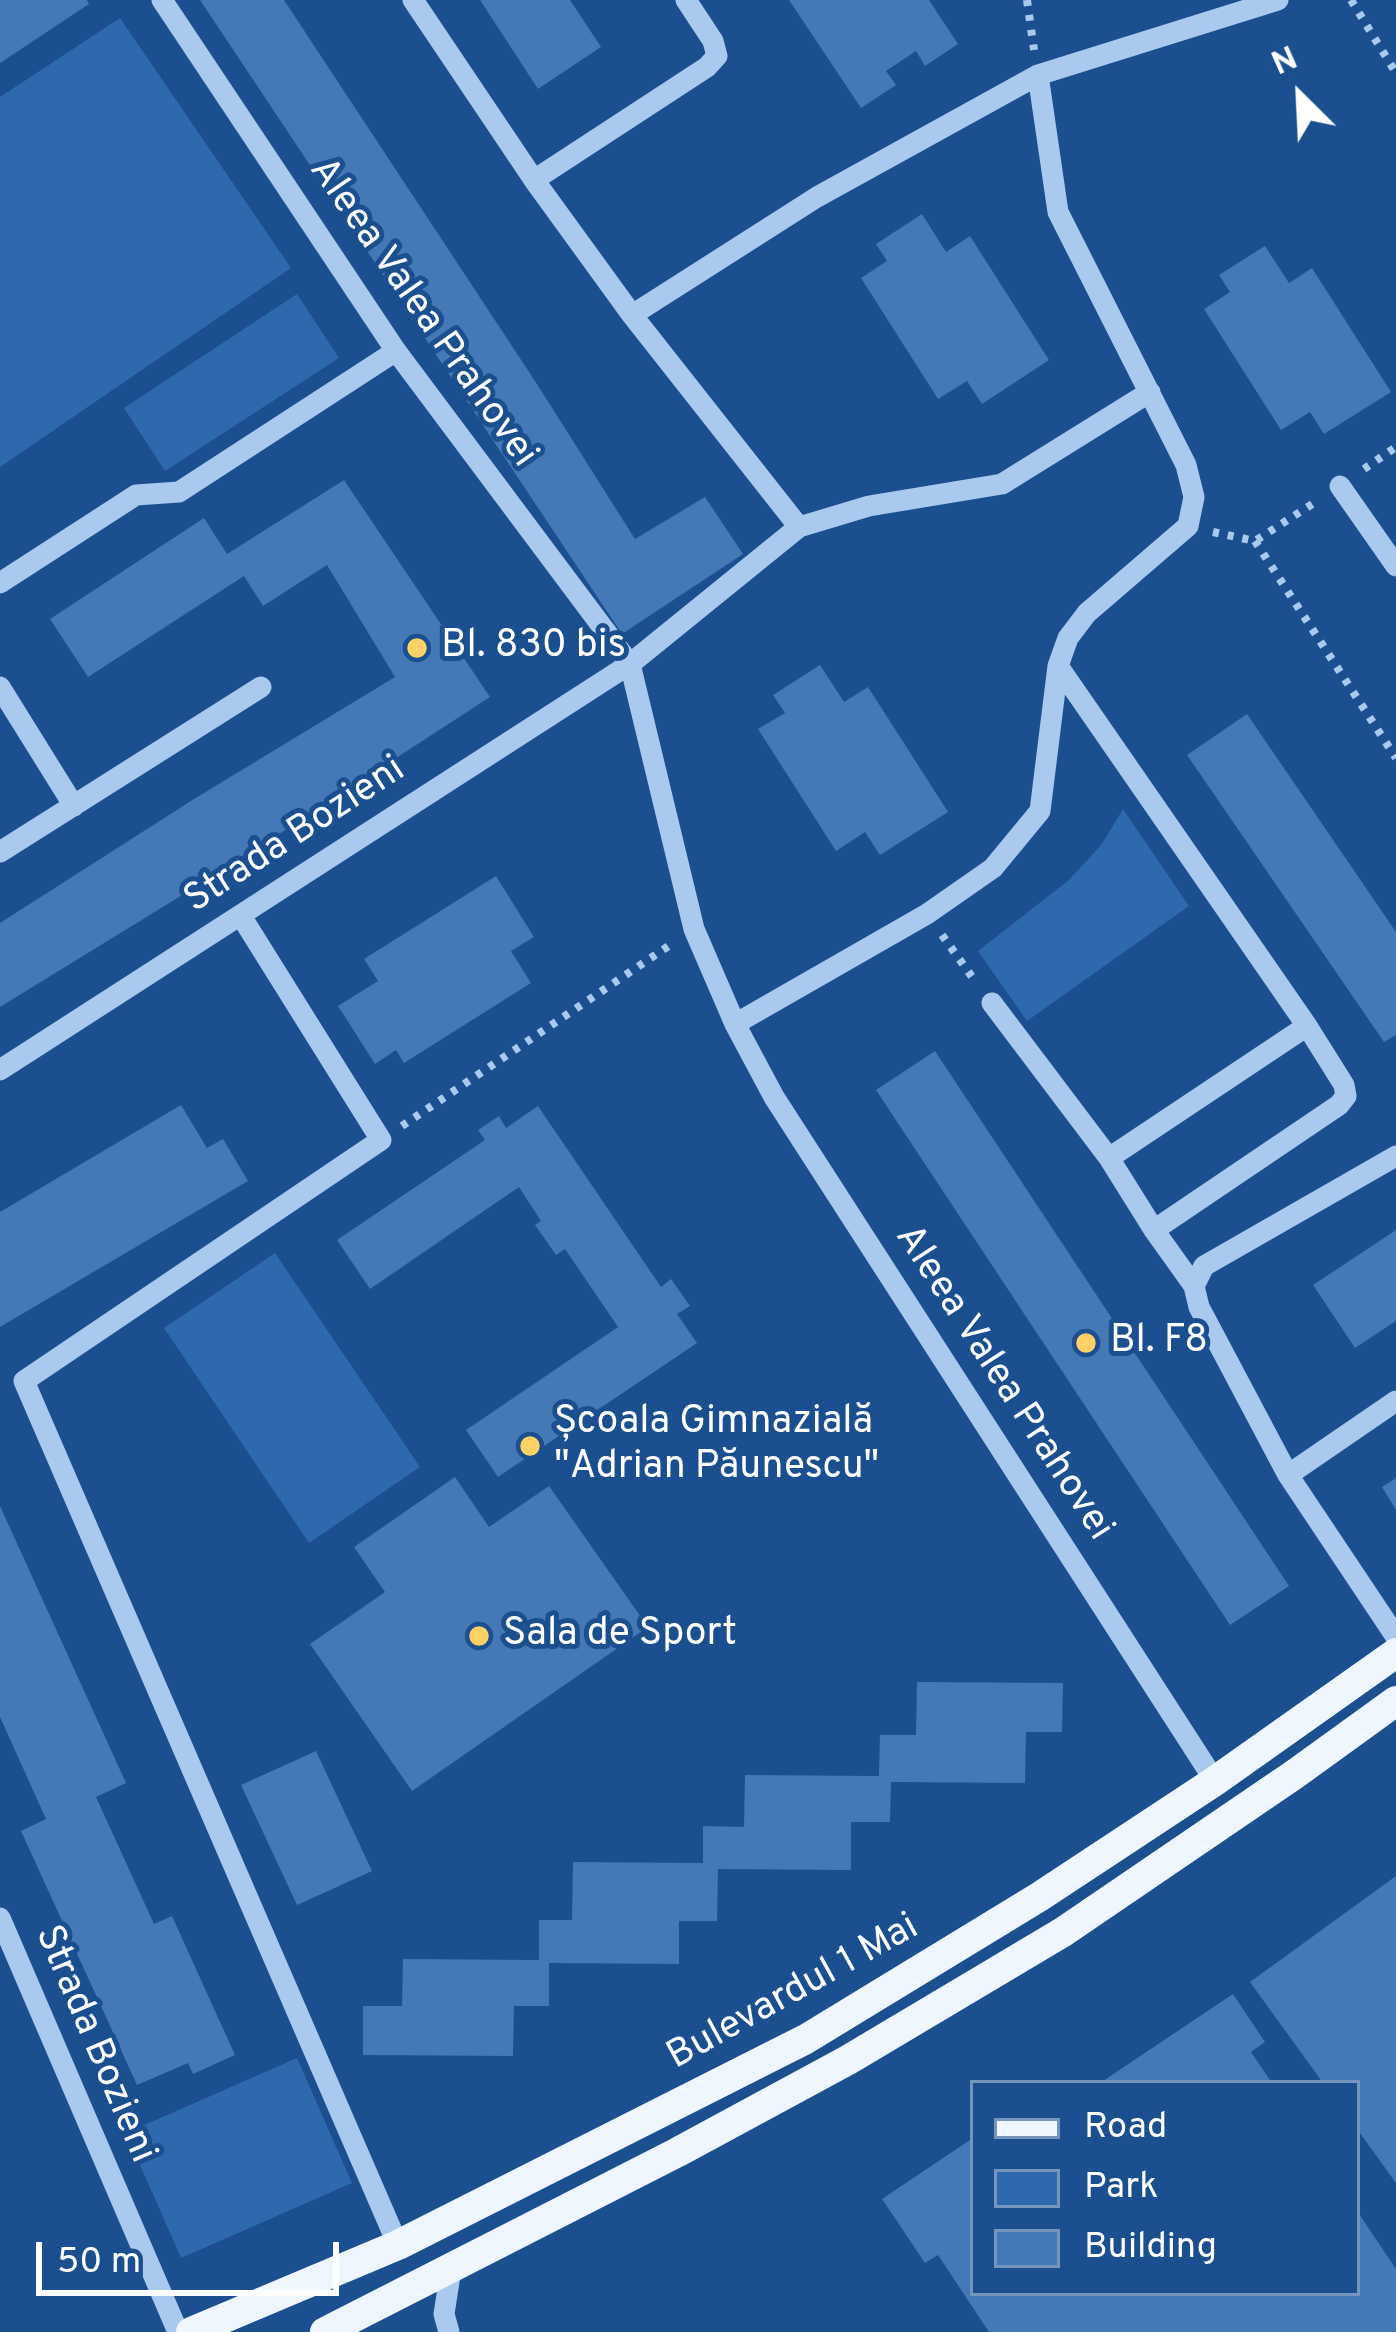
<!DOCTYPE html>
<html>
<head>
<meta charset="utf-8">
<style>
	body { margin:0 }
	#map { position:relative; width:1396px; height:2332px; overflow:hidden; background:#1b4f8f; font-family:Overpass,sans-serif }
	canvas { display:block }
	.legend { position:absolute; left:970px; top:2080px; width:390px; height:216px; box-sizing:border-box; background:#1b4f8f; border:3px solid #7695bc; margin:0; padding:15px 21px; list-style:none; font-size:36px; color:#fff }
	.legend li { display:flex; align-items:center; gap:24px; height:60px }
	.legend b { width:60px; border:3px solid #7695bc }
	.north { position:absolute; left:1240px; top:36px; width:120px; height:120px; -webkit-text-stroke:9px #1b4f8f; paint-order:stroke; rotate:336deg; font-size:33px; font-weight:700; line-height:48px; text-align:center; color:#fff }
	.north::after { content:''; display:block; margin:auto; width:42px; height:54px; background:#fff; clip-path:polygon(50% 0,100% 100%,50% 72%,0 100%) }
	.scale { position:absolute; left:36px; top:2242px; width:303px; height:54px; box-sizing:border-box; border:6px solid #fff; border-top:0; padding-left:15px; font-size:36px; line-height:42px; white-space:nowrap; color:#fff; -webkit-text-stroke:9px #1b4f8f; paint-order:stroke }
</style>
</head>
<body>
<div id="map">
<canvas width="1396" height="2332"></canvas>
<ul class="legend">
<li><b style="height:15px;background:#f0f6ff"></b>Road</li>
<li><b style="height:33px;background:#2e69ad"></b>Park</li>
<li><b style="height:33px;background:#4478b7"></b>Building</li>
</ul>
<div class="north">N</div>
<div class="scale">50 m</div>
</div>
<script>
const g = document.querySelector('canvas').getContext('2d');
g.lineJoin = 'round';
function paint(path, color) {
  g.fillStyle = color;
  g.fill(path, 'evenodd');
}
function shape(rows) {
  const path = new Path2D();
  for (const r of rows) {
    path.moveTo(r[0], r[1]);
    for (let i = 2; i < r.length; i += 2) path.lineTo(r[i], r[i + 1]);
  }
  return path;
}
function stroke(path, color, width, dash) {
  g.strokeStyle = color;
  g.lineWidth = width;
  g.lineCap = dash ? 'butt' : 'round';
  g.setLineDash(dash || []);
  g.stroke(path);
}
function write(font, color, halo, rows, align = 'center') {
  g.font = font + ' Overpass,sans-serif';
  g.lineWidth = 10;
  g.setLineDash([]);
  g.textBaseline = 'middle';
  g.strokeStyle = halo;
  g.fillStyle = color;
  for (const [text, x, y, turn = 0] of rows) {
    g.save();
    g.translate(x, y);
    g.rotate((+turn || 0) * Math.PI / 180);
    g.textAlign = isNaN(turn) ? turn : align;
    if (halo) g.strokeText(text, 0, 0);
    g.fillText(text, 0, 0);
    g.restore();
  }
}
const green = shape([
	[120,18,291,268,0,467,0,97],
	[297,294,339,358,165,471,124,408],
	[1123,809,1189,906,1027,1021,978,951,1069,880,1102,844],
	[275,1253,420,1467,309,1543,164,1328],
	[297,2058,352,2183,181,2258,126,2133]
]);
const building = shape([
	[0,0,87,0,89,4,0,63],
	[200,0,284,0,535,381,635,539,705,497,743,554,622,634],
	[480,0,570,0,601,47,538,89],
	[789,0,929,0,958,44,925,66,916,51,886,71,896,85,861,108],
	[922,214,946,252,970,236,1049,360,982,404,967,381,938,399,861,278,887,261,876,244],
	[1265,246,1289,283,1312,268,1391,392,1324,434,1310,412,1281,430,1204,309,1230,292,1219,275],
	[344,480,490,697,236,862,0,1007,0,923,194,799,395,677,327,565,263,606,244,576,88,677,50,619,204,518,227,554],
	[820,665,844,702,868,687,948,812,880,855,865,832,836,851,758,729,785,713,773,695],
	[1247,714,1396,932,1396,1035,1384,1042,1187,755],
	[496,876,534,937,511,951,531,983,404,1063,396,1050,375,1064,338,1006,378,981,364,959],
	[935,1051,1289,1586,1230,1625,876,1090],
	[181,1105,207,1148,223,1139,248,1181,0,1327,0,1212],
	[538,1106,661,1287,671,1279,690,1306,677,1314,697,1343,498,1477,466,1430,618,1327,565,1249,556,1255,535,1225,541,1221,519,1187,370,1289,337,1240,485,1140,478,1130,499,1116,506,1128],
	[1396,1230,1396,1321,1355,1348,1313,1285],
	[455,1477,489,1527,549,1486,648,1627,412,1791,310,1644,385,1592,354,1547],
	[1396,1478,1396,1510,1382,1487],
	[0,1506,126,1783,96,1797,154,1924,172,1916,235,2055,193,2074,188,2063,137,2085,21,1831,46,1819,0,1717],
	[917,1682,1063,1683,1062,1732,1026,1732,1025,1783,891,1782,890,1822,851,1822,851,1870,718,1869,717,1921,679,1921,679,1964,549,1963,549,2006,514,2006,513,2056,363,2055,363,2006,402,2006,403,1959,539,1960,539,1920,572,1920,573,1862,703,1863,703,1826,744,1827,745,1775,879,1776,880,1735,916,1735],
	[316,1751,372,1871,297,1905,241,1785],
	[1396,1876,1396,2183,1357,2129,1357,2083,1323,2083,1250,1982],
	[1233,1994,1265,2042,1251,2052,1272,2083,1100,2083],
	[973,2138,973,2293,1357,2293,1357,2211,1396,2269,1396,2332,989,2332,938,2255,925,2263,882,2199]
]);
const path = shape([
	[1027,0,1034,50],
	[1351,0,1396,73],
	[1364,469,1396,447],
	[1213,532,1255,541,1317,501],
	[1255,541,1396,758],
	[942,935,975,981],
	[402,1126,673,943]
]);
const minor = shape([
	[162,0,396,351,630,664,694,929,735,1024,774,1097,1215,1781],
	[413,0,534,180,632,315,799,527],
	[534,180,707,67,717,56,713,41,686,0],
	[632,315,817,197,1038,75,1278,0],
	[1340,486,1396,566],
	[0,583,136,495,179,492,396,351],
	[1058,666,1307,1026,1344,1085,1346,1096,1339,1105,1154,1230],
	[0,687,74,806],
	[0,852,261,687],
	[241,916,381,1140,24,1381,398,2245],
	[992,1003,1109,1158,1154,1230,1194,1286],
	[735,1024,927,914,993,868,1040,811,1058,666,1068,638,1087,613,1188,526,1194,497,1186,465,1058,212,1038,75],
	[0,1070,630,664,799,527,869,506,1002,484,1150,392],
	[1396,1156,1204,1266,1194,1286,1199,1307,1288,1475,1396,1637],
	[1109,1158,1307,1026],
	[1288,1475,1396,1401],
	[0,1918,178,2332],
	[449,2332,444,2314,451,2269]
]);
const major = shape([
	[191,2332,398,2245,806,2039,1039,1897,1215,1781,1396,1653],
	[325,2332,678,2152,848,2060,1063,1932,1295,1774,1396,1701]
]);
const markers = [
	[417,648,12,"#ffd166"],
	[1086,1343,12,"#ffd166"],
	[530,1446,12,"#ffd166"],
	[479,1636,12,"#ffd166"]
];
const streetNames = [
	["Aleea Valea Prahovei",421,314,55],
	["Strada Bozieni",296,837,-33],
	["Aleea Valea Prahovei",1002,1384,57],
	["Bulevardul 1 Mai",794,1994,-29],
	["Strada Bozieni",93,2045,67]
];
const poiNames = [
	["Bl. 830 bis",441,648],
	["Bl. F8",1110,1343],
	["Școala Gimnazială",554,1424],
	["\"Adrian Păunescu\"",554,1469],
	["Sala de Sport",503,1636]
];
paint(green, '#2e69ad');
paint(building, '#4478b7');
stroke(path, '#a9c9ee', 8, [6, 9]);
stroke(minor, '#a9c9ee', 21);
stroke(major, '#f0f6ff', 30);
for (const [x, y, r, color] of markers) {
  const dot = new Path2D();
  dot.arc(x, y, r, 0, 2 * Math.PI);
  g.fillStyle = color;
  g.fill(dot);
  stroke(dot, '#1b4f8f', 4.5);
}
write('39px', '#fff', '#1b4f8f', streetNames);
write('39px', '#fff', '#1b4f8f', poiNames, 'left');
</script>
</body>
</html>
